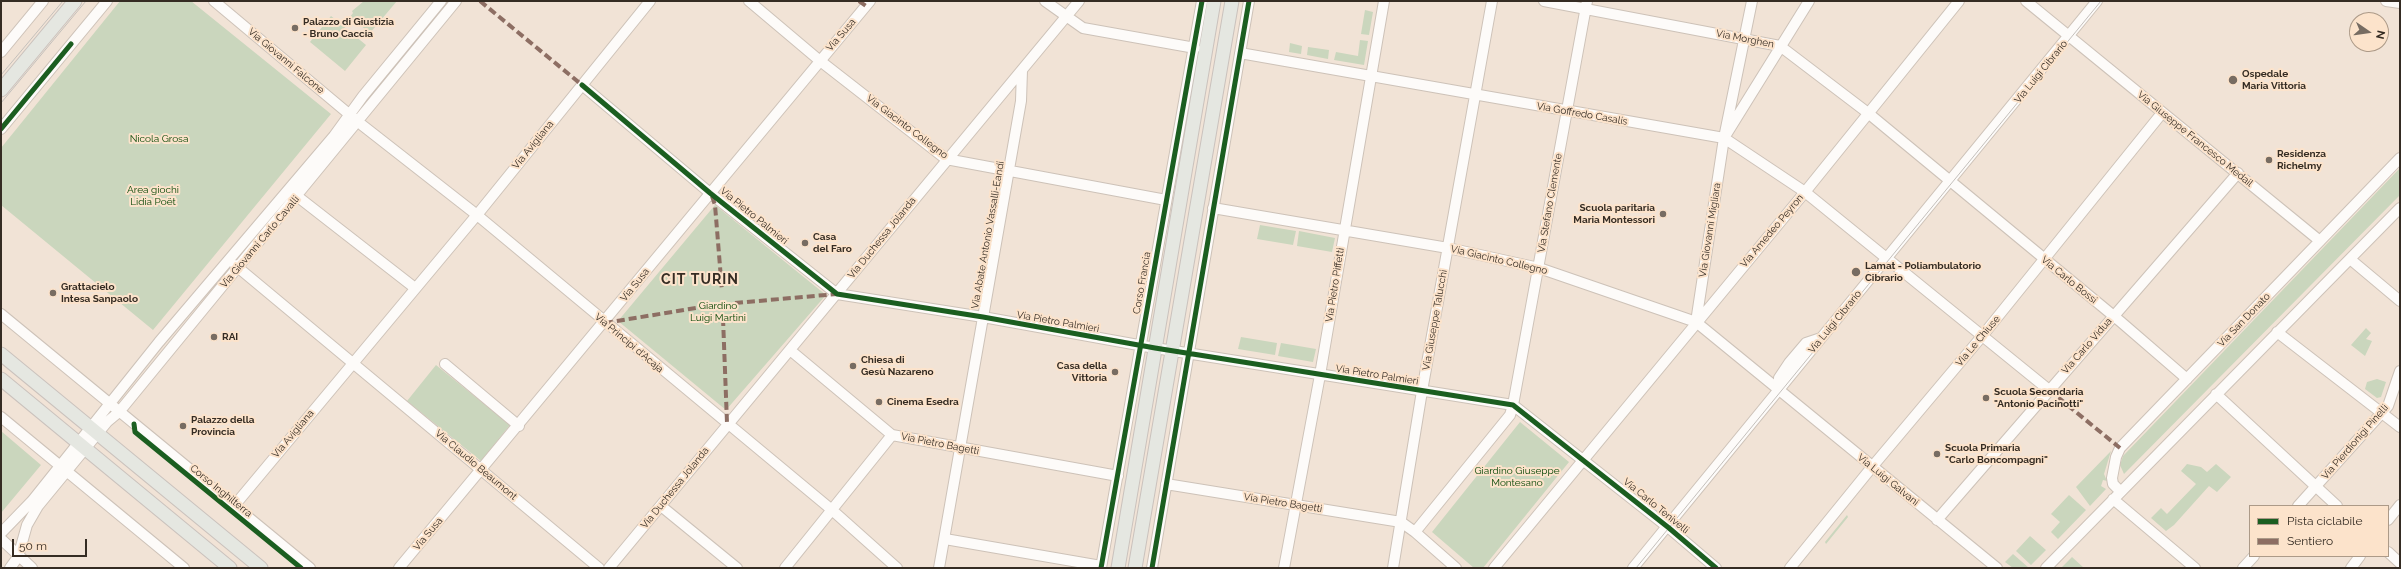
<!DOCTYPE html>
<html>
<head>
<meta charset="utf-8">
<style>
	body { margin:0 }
	#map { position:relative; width:2401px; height:569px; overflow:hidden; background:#f1e3d6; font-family:Raleway,sans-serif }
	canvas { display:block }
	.frame { position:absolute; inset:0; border:2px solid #352c23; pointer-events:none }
	.legend { position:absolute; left:2249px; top:505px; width:140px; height:52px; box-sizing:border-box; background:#fce3cb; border:1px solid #ac9a88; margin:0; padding:5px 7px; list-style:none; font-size:12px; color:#352c23 }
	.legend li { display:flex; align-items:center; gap:8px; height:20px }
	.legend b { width:20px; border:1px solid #ac9a88 }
	.north { position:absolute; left:2349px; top:12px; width:40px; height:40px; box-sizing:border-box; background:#fce3cb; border:1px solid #ac9a88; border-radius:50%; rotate:103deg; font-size:11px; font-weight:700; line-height:16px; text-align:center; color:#352c23 }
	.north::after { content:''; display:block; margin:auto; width:14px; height:18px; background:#776c62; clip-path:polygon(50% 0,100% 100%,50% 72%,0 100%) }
	.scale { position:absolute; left:12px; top:539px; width:75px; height:18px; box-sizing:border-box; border:2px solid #352c23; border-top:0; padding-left:5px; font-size:12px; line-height:14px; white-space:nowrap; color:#352c23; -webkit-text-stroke:3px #fce3cb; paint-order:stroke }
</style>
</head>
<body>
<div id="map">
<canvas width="2401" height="569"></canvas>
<div class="frame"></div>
<ul class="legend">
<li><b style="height:5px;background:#1b5e20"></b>Pista ciclabile</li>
<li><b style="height:5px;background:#8d6e63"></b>Sentiero</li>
</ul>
<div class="north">N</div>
<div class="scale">50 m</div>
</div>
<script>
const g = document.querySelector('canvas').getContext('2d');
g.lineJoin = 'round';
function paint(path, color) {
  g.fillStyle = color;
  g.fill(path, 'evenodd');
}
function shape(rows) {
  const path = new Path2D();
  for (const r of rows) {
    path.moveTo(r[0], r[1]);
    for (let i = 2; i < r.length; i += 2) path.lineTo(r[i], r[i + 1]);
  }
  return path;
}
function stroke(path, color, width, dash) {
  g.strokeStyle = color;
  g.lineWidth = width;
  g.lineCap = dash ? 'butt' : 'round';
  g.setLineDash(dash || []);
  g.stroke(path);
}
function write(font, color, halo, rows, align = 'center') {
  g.font = font + ' Raleway,sans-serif';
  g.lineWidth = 4;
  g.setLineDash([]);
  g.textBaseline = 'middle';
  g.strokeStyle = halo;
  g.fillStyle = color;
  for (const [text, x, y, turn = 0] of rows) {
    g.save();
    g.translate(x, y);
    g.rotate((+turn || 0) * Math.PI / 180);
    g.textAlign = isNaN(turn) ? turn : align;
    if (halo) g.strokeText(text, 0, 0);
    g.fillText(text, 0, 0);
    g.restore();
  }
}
const green = shape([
	[120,1,191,1,331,114,153,330,1,205,1,148],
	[364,1,397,1,370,33,350,17,353,13,352,11],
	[1365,10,1373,12,1369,35,1361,34],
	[331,16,366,45,345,71,310,42],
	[1360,40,1368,41,1364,65,1334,60,1336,52,1358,56],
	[1290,43,1302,46,1301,54,1289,52],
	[1308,47,1329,50,1328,59,1307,55],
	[2400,168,2400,195,2124,474,2120,465,2123,456],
	[715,205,826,295,726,410,618,321],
	[1260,225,1296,231,1293,245,1257,239],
	[1299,231,1335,238,1332,252,1297,246],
	[2366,328,2371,333,2366,339,2372,341,2365,356,2351,345],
	[1241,337,1277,343,1275,355,1238,349],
	[1281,343,1316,349,1313,362,1278,356],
	[436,365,510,425,481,461,407,401],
	[2377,379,2386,382,2381,397,2377,398,2365,389,2367,382],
	[1520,422,1569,462,1483,568,1474,568,1432,532],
	[1,431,41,465,1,513],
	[2111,451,2104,474,2107,481,2103,480,2101,486,2106,489,2090,506,2076,487],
	[2187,464,2201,467,2207,472,2216,464,2231,477,2217,492,2209,486,2174,525,2166,531,2151,518,2161,508,2167,514,2196,484,2181,471],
	[2069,495,2086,510,2058,539,2051,532,2060,522,2051,514],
	[1847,515,1848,517,1826,544,1825,542],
	[2030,536,2046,550,2031,565,2016,551],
	[2013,554,2029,568,2013,568,2005,562],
	[2072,557,2084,568,2061,568]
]);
const minor = shape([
	[214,1,362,125,477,215,832,510,897,568],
	[749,1,819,60,946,159,1166,200],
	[1045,1,1083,28,1195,48],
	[1544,1,1780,46,1868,113,2121,322,2187,379],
	[2026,1,2320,241],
	[2386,1,2400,3],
	[1,52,43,1],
	[1240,53,1724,138,1805,192,2049,390],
	[582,85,710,193,837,294,983,317,1155,348,1513,405,1669,528,1716,568],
	[1,129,107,1],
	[1727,133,1809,1],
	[293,193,415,288],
	[1213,208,1448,248,1539,268,1696,322,1997,568],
	[2350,259,2400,301],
	[235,265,599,568],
	[1,314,310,568],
	[1696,322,1724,138,1752,1],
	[2277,332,2400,427],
	[790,350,892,435,1118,476],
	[445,364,519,426],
	[1779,390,1779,378,1789,363,1806,343,1821,338],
	[2216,394,2337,506],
	[1,417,184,568],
	[1166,484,1401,522,1415,532,1456,568],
	[2120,491,2113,484,2112,478,2116,457,2120,448,2400,158],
	[2113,499,2195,568],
	[234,506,481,210,650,1],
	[661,506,737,568],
	[2298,506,2388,406,2400,371],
	[1937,520,2238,173],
	[2388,520,2400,505],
	[1415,532,1510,415,1513,405,1587,1],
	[1,533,32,501,159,342,334,136,363,96,441,1],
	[1,539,32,568],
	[945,539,1101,566],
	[2388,552,2400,563],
	[10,568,18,557,27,525,38,506,107,422,119,412,456,1],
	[399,568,870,1],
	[609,568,1079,1],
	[785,568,892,435],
	[939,568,1021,101,1022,70],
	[1101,568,1202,1],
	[1152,568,1249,1],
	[1284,568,1320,375,1384,1],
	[1393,568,1422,391,1492,1],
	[1494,568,1805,192,1959,1],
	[1633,568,2097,1],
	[1790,568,1872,467,1983,335,2162,113],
	[2046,568,2400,208],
	[2243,568,2254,556],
	[2351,568,2360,556]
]);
const major = shape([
	[1,90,75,1],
	[1,354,261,568],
	[1,379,230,568],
	[1118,568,1214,1],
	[1135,568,1232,1]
]);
const tram = shape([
	[1,75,63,1],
	[1,103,86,1],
	[1636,568,2101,1]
]);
const quiet = shape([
	[480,1,582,85],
	[859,1,866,6],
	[712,196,715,205,722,291],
	[735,303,837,294],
	[723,318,727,423],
	[605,323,708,306],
	[2049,390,2120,448]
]);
const cycleway = shape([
	[582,85,710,193,837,294,983,317,1155,348,1513,405,1669,528,1716,568],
	[1,129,71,44],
	[134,424,135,432,301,568],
	[1101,568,1202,1],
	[1152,568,1249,1]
]);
const markers = [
	[295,28,4,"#776c62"],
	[2233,80,5,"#776c62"],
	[2269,160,4,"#776c62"],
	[1663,214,4,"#776c62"],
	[805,243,4,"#776c62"],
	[1856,272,5,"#776c62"],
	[53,293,4,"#776c62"],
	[214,337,4,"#776c62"],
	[853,366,4,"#776c62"],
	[1115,372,4,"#776c62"],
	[1986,398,4,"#776c62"],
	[879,402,4,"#776c62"],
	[183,426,4,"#776c62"],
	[1937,454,4,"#776c62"]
];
const poiNames = [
	["Palazzo di Giustizia",303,22],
	["- Bruno Caccia",303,34],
	["Ospedale",2242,74],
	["Maria Vittoria",2242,86],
	["Residenza",2277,154],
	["Richelmy",2277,166],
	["Scuola paritaria",1655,208,"right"],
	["Maria Montessori",1655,220,"right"],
	["Casa",813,237],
	["del Faro",813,249],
	["Lamat - Poliambulatorio",1865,266],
	["Cibrario",1865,278],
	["Grattacielo",61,287],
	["Intesa Sanpaolo",61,299],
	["RAI",222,337],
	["Chiesa di",861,360],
	["Gesù Nazareno",861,372],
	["Casa della",1107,366,"right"],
	["Vittoria",1107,378,"right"],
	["Scuola Secondaria",1994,392],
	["\"Antonio Pacinotti\"",1994,404],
	["Cinema Esedra",887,402],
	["Palazzo della",191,420],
	["Provincia",191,432],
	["Scuola Primaria",1945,448],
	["\"Carlo Boncompagni\"",1945,460]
];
const streetNames = [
	["Via Susa",841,35,-49],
	["Via Morghen",1745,39,11],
	["Via Giovanni Falcone",286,61,40],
	["Via Luigi Cibrario",2041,72,-51],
	["Via Goffredo Casalis",1582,114,10],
	["Via Giacinto Collegno",907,127,37],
	["Via Giuseppe Francesco Medail",2195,139,39],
	["Via Avigliana",533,145,-51],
	["Via Stefano Clemente",1550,203,-80],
	["Via Pietro Palmieri",754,216,39],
	["Via Giovanni Migliara",1710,230,-81],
	["Via Amedeo Peyron",1772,231,-50],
	["Via Abate Antonio Vassalli-Eandi",988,235,-80],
	["Via Duchessa Jolanda",882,238,-51],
	["Via Giovanni Carlo Cavalli",260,242,-50],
	["Via Giacinto Collegno",1499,260,13],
	["Via Carlo Bossi",2069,280,39],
	["Corso Francia",1142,283,-80],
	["Via Susa",635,285,-51],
	["Via Pietro Piffetti",1335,285,-81],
	["Via Giuseppe Talucchi",1435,320,-80],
	["Via San Donato",2244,320,-46],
	["Via Pietro Palmieri",1058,322,10],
	["Via Luigi Cibrario",1835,322,-51],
	["Via Le Chiuse",1978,341,-50],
	["Via Principi d'Acaja",629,343,40],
	["Via Carlo Vidua",2087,346,-49],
	["Via Pietro Palmieri",1377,375,9],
	["Via Avigliana",293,434,-50],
	["Via Pierdionigi Pinelli",2355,442,-49],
	["Via Pietro Bagetti",940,444,11],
	["Via Claudio Beaumont",476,465,40],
	["Via Luigi Galvani",1888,480,39],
	["Via Duchessa Jolanda",675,488,-51],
	["Corso Inghilterra",221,491,39],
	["Via Pietro Bagetti",1283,503,9],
	["Via Carlo Tenivelli",1656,506,39],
	["Via Susa",428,534,-50]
];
const parkNames = [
	["Nicola Grosa",159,139],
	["Area giochi",153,190],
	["Lidia Poët",153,202],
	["Giardino",718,306],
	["Luigi Martini",718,318],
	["Giardino Giuseppe",1517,471],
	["Montesano",1517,483]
];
const districtNames = [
	["CIT TURIN",700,280]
];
paint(green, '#cad6bd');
stroke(minor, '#cdc2b8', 12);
stroke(major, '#cac2bd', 15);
stroke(minor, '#fdfbf9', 10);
stroke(major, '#e5e7e1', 13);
stroke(tram, '#c4c0bc', 1);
stroke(quiet, '#8d6e63', 4, [8, 4]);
stroke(cycleway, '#1b5e20', 5);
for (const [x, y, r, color] of markers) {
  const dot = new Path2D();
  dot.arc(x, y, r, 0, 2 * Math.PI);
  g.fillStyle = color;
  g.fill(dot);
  stroke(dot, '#fce3cb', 1.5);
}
write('bold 10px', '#352c23', '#fce3cb', poiNames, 'left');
write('10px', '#352c23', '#fce3cb', streetNames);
write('10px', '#064604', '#fce3cb', parkNames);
g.letterSpacing = '1px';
write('bold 14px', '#352c23', '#fce3cb', districtNames);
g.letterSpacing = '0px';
</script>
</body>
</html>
